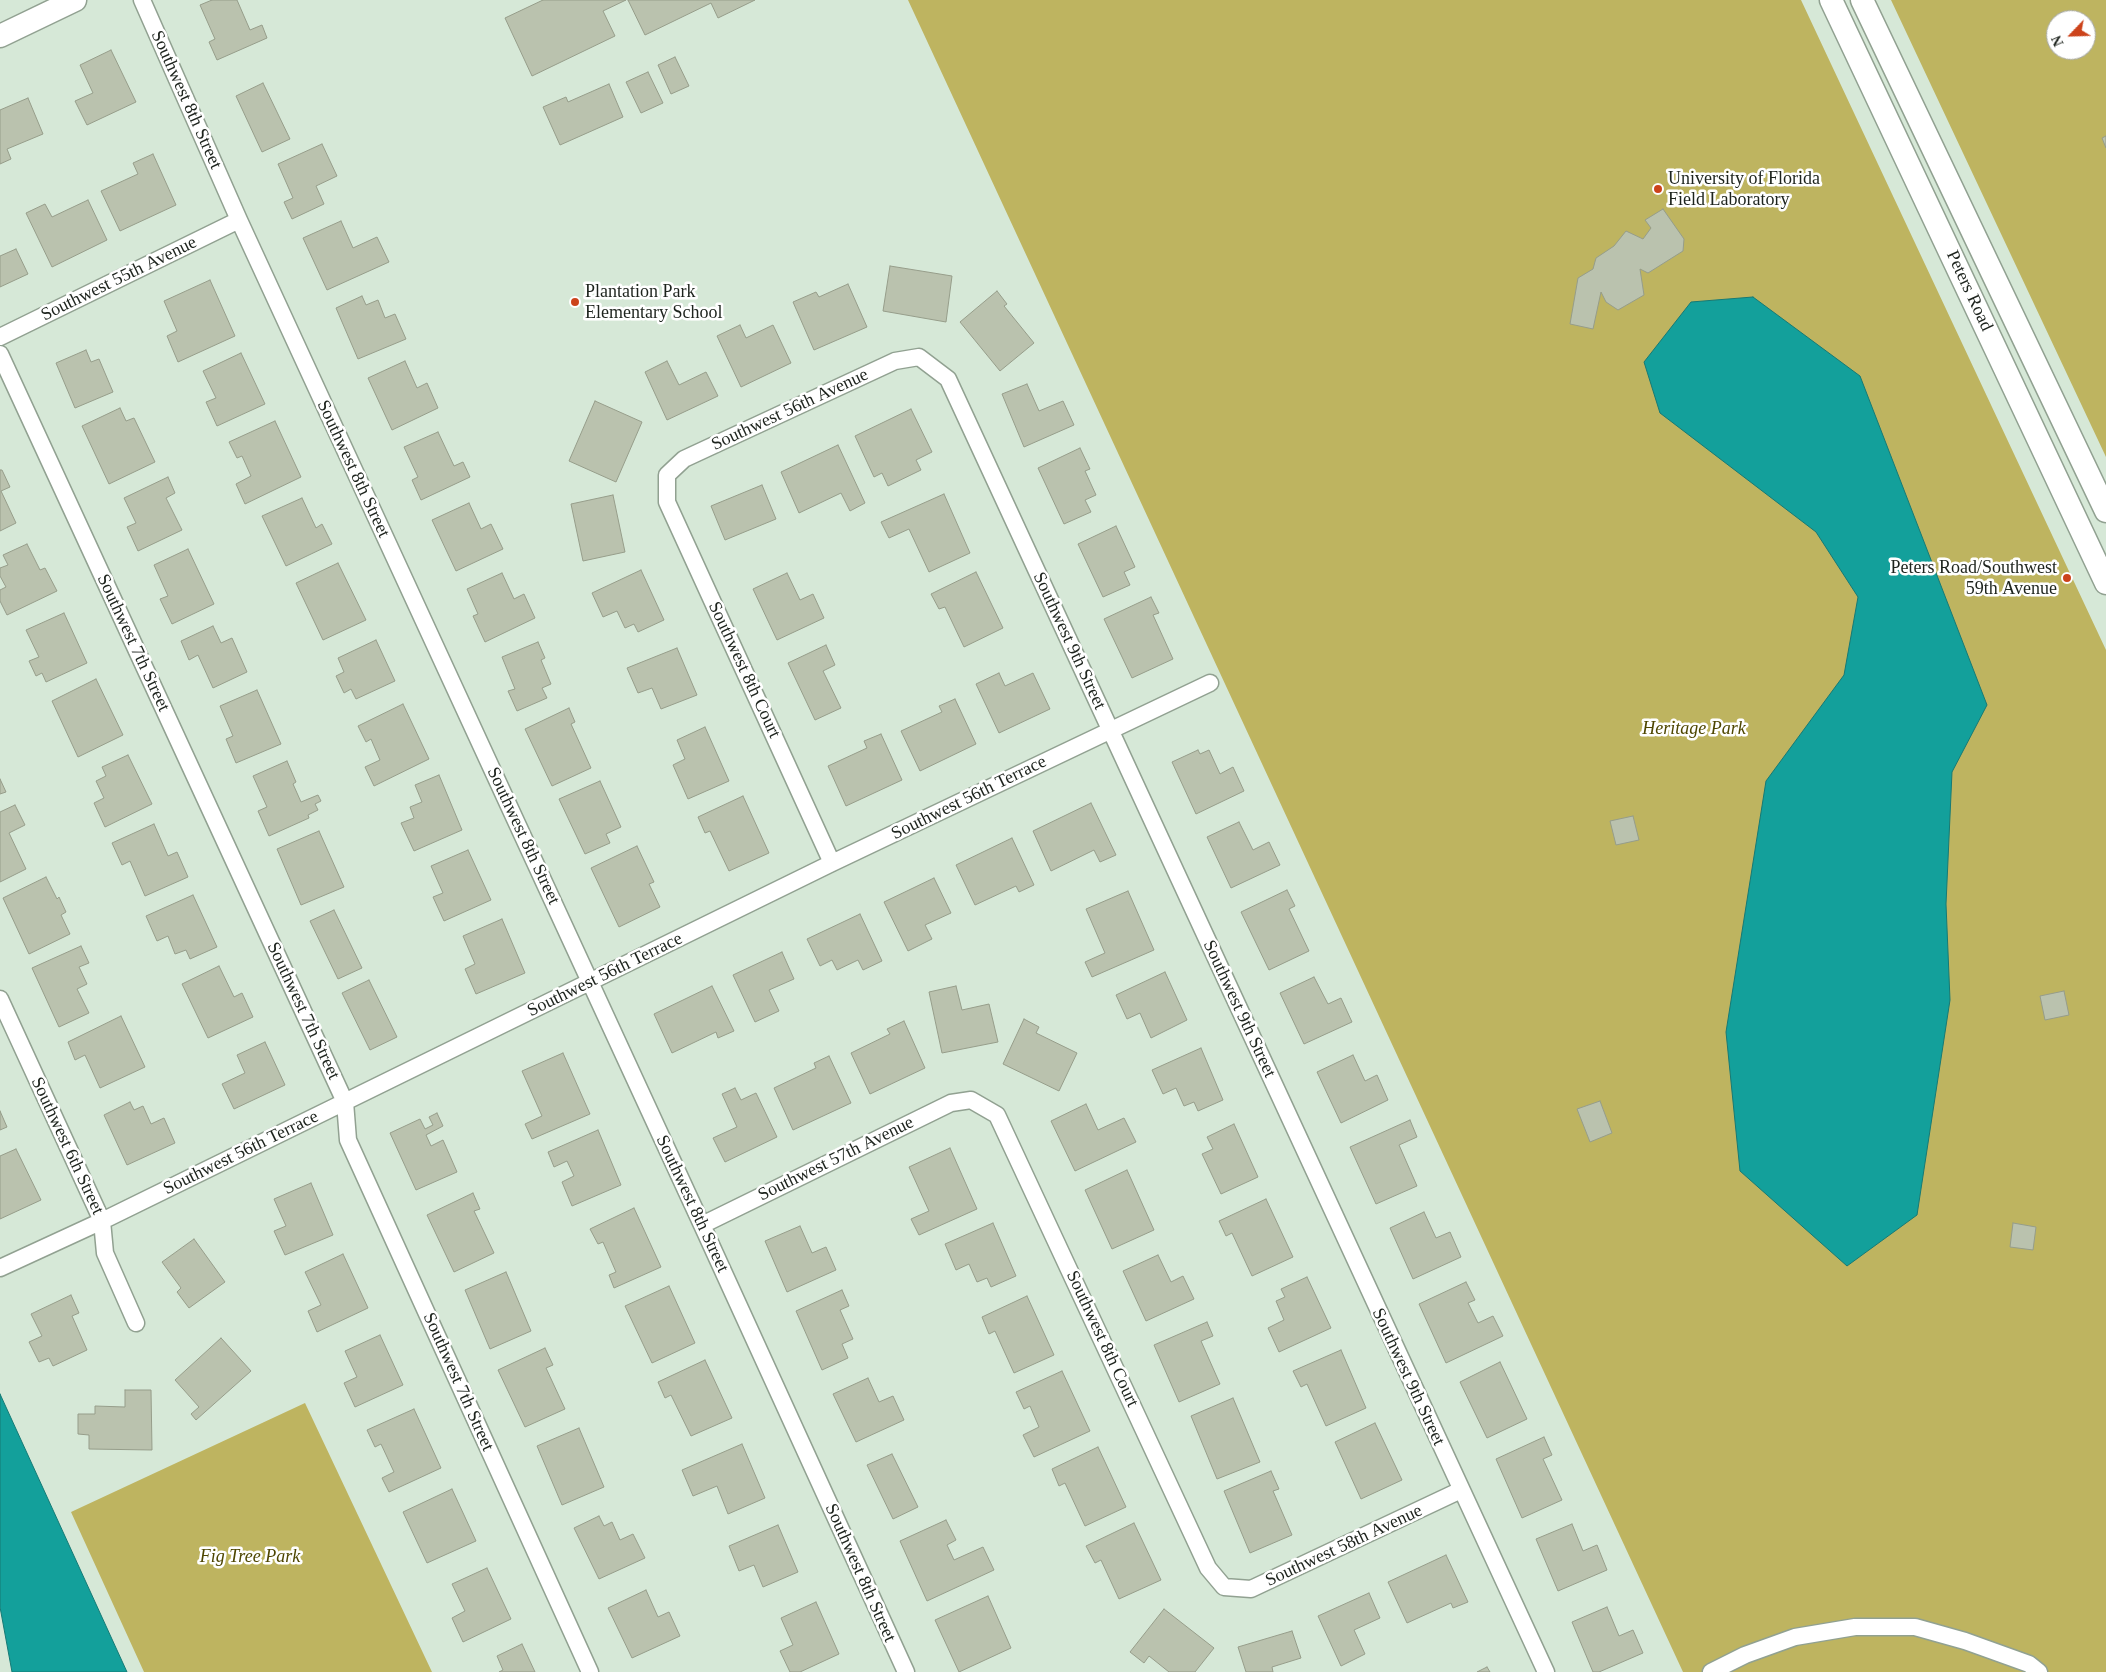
<!DOCTYPE html>
<style>
body{margin:0}
#map{position:relative;width:2106px;height:1672px;overflow:hidden;background:#d6e8d7;font-family:Georgia,serif}
canvas{display:block}
.north{position:absolute;left:2046px;top:10px;width:50px;height:50px;box-sizing:border-box;background:#fff;border:1px solid #a5a7a5;border-radius:50%;rotate:246deg;font-size:14px;font-weight:700;line-height:20px;text-align:center;color:#1d231d}
.north::after{content:'';display:block;margin:auto;width:18px;height:22px;background:#cc431b;clip-path:polygon(50% 0,100% 100%,50% 72%,0 100%)}
</style>
<div id="map">
<canvas width="2106" height="1672"></canvas>
<div class="north">N</div>
</div>
<script>
const ctx = document.querySelector('canvas').getContext('2d');
ctx.lineJoin = 'round';
function fillPath(path, color) {
  ctx.fillStyle = color;
  ctx.fill(path, 'evenodd');
}
function toPath(rows) {
  const path = new Path2D();
  for (const r of rows) {
    path.moveTo(r[0], r[1]);
    for (let i = 2; i < r.length; i += 2) path.lineTo(r[i], r[i + 1]);
  }
  return path;
}
function trace(path, color, width, dash) {
  ctx.strokeStyle = color;
  ctx.lineWidth = width;
  ctx.lineCap = dash ? 'butt' : 'round';
  ctx.setLineDash(dash || []);
  ctx.stroke(path);
}
function label(font, color, halo, rows, align = 'center') {
  ctx.font = font + ' Georgia,serif';
  ctx.lineWidth = 5;
  ctx.setLineDash([]);
  ctx.textBaseline = 'middle';
  ctx.strokeStyle = halo;
  ctx.fillStyle = color;
  for (const [text, x, y, turn = 0] of rows) {
    ctx.save();
    ctx.translate(x, y);
    ctx.rotate((+turn || 0) * Math.PI / 180);
    ctx.textAlign = isNaN(turn) ? turn : align;
    if (halo) ctx.strokeText(text, 0, 0);
    ctx.fillText(text, 0, 0);
    ctx.restore();
  }
}
fillPath(toPath([
 [908,0,1801,0,2106,650,2106,1672,1683,1672],
 [1891,0,2106,0,2106,457],
 [2056,20,2086,20,2086,50,2056,50],
 [305,1403,432,1672,144,1672,71,1512]
]), '#beb460');
const water = toPath([
 [1753,297,1860,376,1987,705,1952,772,1946,904,1950,1000,1917,1215,1847,1266,1740,1171,1726,1032,1766,781,1844,675,1858,597,1816,532,1660,413,1644,362,1691,302,1753,297],
 [0,1394,127,1672,12,1672,0,1607,0,1394]
]);
fillPath(water, '#13a09b');
trace(water, '#167a75', 1);
const building = toPath([
 [212,0,237,0,250,30,262,25,267,38,217,60,209,42,215,39,200,5,212,0],
 [543,0,626,0,603,11,615,36,532,76,505,18,543,0],
 [628,0,755,0,718,18,711,3,645,35,628,0],
 [111,50,136,102,87,125,75,101,93,93,80,65,111,50],
 [675,57,689,86,671,94,658,65,675,57],
 [648,72,663,103,641,113,626,82,648,72],
 [263,83,290,139,262,152,236,96,263,83],
 [609,84,623,117,560,145,543,107,566,97,568,102,609,84],
 [28,98,43,134,7,149,11,159,0,164,0,110,28,98],
 [2106,136,2106,148,2102,138,2106,136],
 [322,144,337,176,316,186,324,204,292,219,284,202,293,198,278,164,322,144],
 [153,154,176,205,120,231,101,191,138,174,133,163,153,154],
 [88,200,107,240,52,267,26,213,45,204,52,217,88,200],
 [1663,209,1684,239,1683,251,1648,273,1640,269,1644,295,1618,310,1606,302,1601,292,1593,329,1570,324,1578,278,1593,269,1596,258,1614,246,1626,231,1643,239,1651,228,1645,220,1663,209],
 [341,221,353,248,377,237,389,262,327,290,303,238,341,221],
 [16,249,28,274,0,287,0,256,16,249],
 [890,266,952,276,946,322,883,311,890,266],
 [210,280,235,336,178,362,167,336,177,331,164,301,210,280],
 [848,284,867,327,814,350,793,302,816,292,819,297,848,284],
 [997,291,1007,304,1004,306,1034,343,1000,371,960,322,997,291],
 [362,296,366,305,378,300,385,318,395,314,406,339,358,359,336,308,362,296],
 [740,325,746,338,773,325,791,363,741,387,717,336,740,325],
 [86,350,91,362,99,359,113,392,75,408,56,363,86,350],
 [241,353,265,404,217,426,206,402,216,398,203,371,241,353],
 [405,361,417,388,427,383,438,408,392,430,368,378,405,361],
 [667,361,679,385,706,372,718,396,667,420,645,372,667,361],
 [1027,384,1039,411,1063,401,1074,425,1024,447,1002,394,1027,384],
 [595,401,642,422,616,482,569,461,595,401],
 [120,408,126,421,134,418,155,462,109,484,82,426,120,408],
 [911,409,932,452,916,460,921,470,888,486,882,473,874,477,855,436,911,409],
 [275,421,301,477,245,504,236,484,251,476,242,456,237,458,229,442,275,421],
 [438,432,454,466,463,462,470,477,421,500,412,480,418,477,404,447,438,432],
 [838,445,865,503,850,511,841,493,799,513,781,472,838,445],
 [1080,448,1090,469,1085,471,1096,495,1085,500,1091,512,1064,524,1038,468,1080,448],
 [0,470,2,470,10,487,1,491,16,523,0,531,0,470],
 [168,477,175,493,166,498,182,530,138,551,127,527,136,523,124,498,168,477],
 [762,485,776,519,725,540,711,506,762,485],
 [944,494,970,553,929,572,909,529,889,538,881,522,944,494],
 [613,495,625,552,583,561,571,504,613,495],
 [302,498,316,528,322,524,332,544,286,566,262,516,302,498],
 [469,503,481,529,491,524,503,549,456,571,432,520,469,503],
 [1116,526,1135,567,1124,572,1130,585,1103,597,1078,544,1116,526],
 [27,544,40,570,45,568,57,591,7,615,0,601,0,590,6,587,0,576,0,568,8,565,3,555,27,544],
 [188,549,214,604,172,624,160,599,168,596,154,565,188,549],
 [338,563,366,620,323,640,296,583,338,563],
 [641,570,664,620,638,632,634,624,625,628,617,611,603,617,592,593,641,570],
 [976,572,1003,628,964,647,945,607,939,609,931,594,976,572],
 [502,573,514,599,524,594,535,618,485,642,473,616,478,614,467,589,502,573],
 [787,573,800,600,813,594,824,618,777,640,753,589,787,573],
 [1151,597,1159,613,1153,615,1173,659,1132,678,1104,619,1151,597],
 [64,613,87,663,46,682,42,673,36,676,29,661,39,657,26,630,64,613],
 [213,626,221,643,232,638,247,672,213,688,198,655,189,660,181,641,213,626],
 [376,640,395,681,356,699,351,689,344,693,336,676,344,672,338,658,376,640],
 [538,642,545,658,541,660,551,684,542,688,547,698,517,711,508,691,515,689,502,657,538,642],
 [826,645,835,665,823,671,841,708,815,720,788,663,826,645],
 [677,648,697,695,661,709,652,688,638,693,627,668,677,648],
 [999,673,1005,686,1033,673,1050,709,999,733,976,684,999,673],
 [96,679,123,735,78,757,52,701,96,679],
 [257,690,281,744,236,763,226,739,233,736,220,706,257,690],
 [955,699,976,744,920,771,901,731,942,712,939,706,955,699],
 [403,704,429,759,374,786,365,767,380,760,371,739,366,742,358,726,403,704],
 [569,708,575,722,571,724,591,768,552,786,525,729,569,708],
 [705,727,729,781,688,799,673,765,685,759,677,740,705,727],
 [881,734,902,780,846,806,828,766,867,748,864,741,881,734],
 [1198,750,1200,754,1209,750,1220,774,1233,767,1244,791,1196,814,1172,762,1198,750],
 [128,755,152,804,105,827,94,803,104,798,96,781,106,776,102,767,128,755],
 [287,761,296,782,293,784,301,802,318,795,321,801,315,804,318,810,308,815,309,818,269,836,258,811,267,807,253,776,287,761],
 [439,775,462,830,414,851,401,823,414,818,410,807,422,802,415,785,439,775],
 [0,779,6,792,0,794,0,779],
 [600,781,621,827,606,834,610,843,585,854,559,799,600,781],
 [743,796,769,853,729,871,710,831,705,833,698,817,743,796],
 [1091,803,1116,855,1100,862,1094,850,1051,871,1033,831,1091,803],
 [15,805,25,825,9,833,26,869,0,882,0,812,15,805],
 [1633,816,1639,840,1616,845,1610,821,1633,816],
 [1239,822,1253,850,1269,842,1280,865,1231,888,1207,837,1239,822],
 [154,824,168,856,177,852,188,877,145,896,130,861,122,865,112,843,154,824],
 [319,831,344,887,301,905,277,849,319,831],
 [1012,838,1034,885,1019,892,1016,886,975,905,956,865,1012,838],
 [637,846,654,882,649,884,660,907,619,927,591,868,637,846],
 [468,850,491,900,444,921,433,897,443,893,431,866,468,850],
 [46,877,57,899,59,897,66,912,61,915,70,934,29,954,3,898,46,877],
 [934,878,951,913,925,925,932,939,908,951,884,902,934,878],
 [1287,890,1295,906,1289,909,1309,951,1269,970,1241,912,1287,890],
 [1128,891,1154,950,1092,977,1085,962,1105,953,1086,909,1128,891],
 [193,895,217,947,190,959,186,950,175,954,168,936,157,941,146,916,193,895],
 [334,910,362,968,338,979,310,921,334,910],
 [860,914,882,961,863,970,858,960,837,970,832,960,820,966,807,939,860,914],
 [502,919,525,973,476,994,465,969,475,964,463,936,502,919],
 [81,946,89,963,79,967,87,984,77,989,89,1013,59,1027,32,968,81,946],
 [782,952,794,979,769,990,779,1011,755,1022,733,975,782,952],
 [219,966,234,997,242,993,253,1017,208,1038,182,984,219,966],
 [1165,972,1187,1020,1151,1038,1140,1013,1127,1019,1116,995,1165,972],
 [1314,977,1328,1004,1341,998,1352,1022,1304,1044,1280,993,1314,977],
 [369,980,397,1037,370,1050,342,993,369,980],
 [712,986,734,1031,718,1038,716,1032,672,1053,654,1014,712,986],
 [956,986,962,1010,989,1004,998,1042,942,1053,929,992,956,986],
 [2064,991,2069,1015,2045,1020,2040,996,2064,991],
 [121,1016,145,1067,100,1088,85,1055,75,1060,68,1042,121,1016],
 [1024,1019,1039,1027,1036,1033,1077,1053,1059,1091,1003,1064,1024,1019],
 [904,1021,925,1068,870,1094,851,1053,890,1034,887,1029,904,1021],
 [265,1042,285,1085,234,1109,222,1084,245,1073,237,1055,265,1042],
 [1201,1048,1223,1100,1198,1111,1194,1102,1184,1106,1176,1088,1163,1094,1152,1070,1201,1048],
 [563,1053,590,1114,532,1139,525,1124,542,1116,522,1071,563,1053],
 [1353,1055,1365,1081,1377,1075,1388,1100,1341,1123,1317,1072,1353,1055],
 [829,1056,851,1103,793,1130,774,1088,816,1068,814,1063,829,1056],
 [735,1088,741,1100,756,1093,777,1137,725,1162,713,1138,737,1127,722,1094,735,1088],
 [1600,1101,1612,1133,1590,1142,1577,1109,1600,1101],
 [130,1102,134,1110,143,1106,151,1124,164,1118,175,1143,127,1165,104,1115,130,1102],
 [1086,1104,1098,1130,1124,1118,1136,1142,1075,1171,1051,1121,1086,1104],
 [0,1111,7,1127,0,1130,0,1111],
 [437,1113,443,1126,426,1135,431,1146,443,1140,457,1172,416,1190,390,1133,420,1119,425,1129,433,1125,429,1117,437,1113],
 [1410,1120,1417,1137,1399,1145,1417,1186,1376,1204,1350,1147,1410,1120],
 [1234,1124,1258,1177,1221,1194,1202,1154,1213,1149,1207,1137,1234,1124],
 [598,1130,621,1185,572,1206,562,1182,574,1176,567,1161,554,1167,548,1152,598,1130],
 [950,1148,977,1209,919,1235,911,1219,929,1211,909,1167,950,1148],
 [16,1149,41,1200,0,1219,0,1156,16,1149],
 [1127,1170,1154,1230,1112,1249,1085,1190,1127,1170],
 [311,1183,333,1235,285,1255,274,1231,286,1226,274,1199,311,1183],
 [473,1193,480,1209,474,1211,494,1253,454,1272,427,1215,473,1193],
 [1266,1199,1293,1257,1252,1276,1232,1233,1226,1236,1219,1221,1266,1199],
 [634,1208,661,1267,614,1288,609,1275,616,1272,603,1242,598,1244,590,1229,634,1208],
 [1424,1212,1436,1238,1450,1232,1461,1257,1413,1279,1390,1228,1424,1212],
 [993,1223,1016,1276,991,1287,987,1278,977,1282,969,1264,956,1270,945,1244,993,1223],
 [2013,1223,2036,1227,2033,1250,2010,1247,2013,1223],
 [800,1226,812,1253,826,1247,836,1270,787,1292,765,1241,800,1226],
 [194,1239,225,1282,189,1308,177,1292,181,1288,162,1262,194,1239],
 [343,1254,368,1308,317,1332,308,1311,321,1305,305,1272,343,1254],
 [1158,1255,1171,1282,1183,1276,1194,1299,1146,1321,1123,1271,1158,1255],
 [506,1272,531,1331,490,1349,465,1290,506,1272],
 [1307,1277,1331,1328,1279,1352,1268,1328,1284,1320,1276,1301,1285,1297,1281,1289,1307,1277],
 [1466,1282,1475,1300,1468,1303,1478,1323,1493,1316,1503,1336,1446,1363,1419,1304,1466,1282],
 [669,1286,695,1343,652,1363,625,1306,669,1286],
 [842,1290,849,1306,840,1310,853,1339,842,1344,848,1358,822,1370,796,1311,842,1290],
 [71,1295,79,1313,72,1316,87,1350,53,1366,49,1358,39,1362,29,1342,42,1336,31,1314,71,1295],
 [1027,1296,1054,1355,1014,1373,995,1331,989,1334,982,1317,1027,1296],
 [1207,1322,1213,1336,1201,1341,1220,1384,1179,1402,1154,1345,1207,1322],
 [380,1335,403,1385,355,1407,344,1383,357,1377,345,1351,380,1335],
 [221,1338,251,1371,196,1420,191,1414,199,1407,175,1380,221,1338],
 [545,1348,553,1365,546,1368,565,1409,525,1427,498,1370,545,1348],
 [1341,1350,1366,1408,1326,1426,1307,1384,1301,1387,1293,1371,1341,1350],
 [705,1360,732,1418,691,1436,671,1395,665,1398,658,1382,705,1360],
 [1500,1362,1527,1419,1487,1438,1460,1382,1500,1362],
 [1062,1371,1090,1431,1034,1457,1023,1435,1039,1427,1030,1406,1024,1409,1016,1392,1062,1371],
 [868,1378,879,1402,893,1396,904,1420,856,1442,833,1394,868,1378],
 [125,1390,151,1390,152,1450,89,1449,89,1435,78,1434,78,1414,95,1414,95,1406,125,1407,125,1390],
 [1233,1398,1260,1462,1217,1479,1191,1416,1233,1398],
 [414,1409,441,1468,389,1492,382,1478,394,1472,381,1444,375,1447,367,1430,414,1409],
 [1375,1423,1402,1480,1361,1499,1335,1442,1375,1423],
 [579,1428,604,1487,562,1505,537,1446,579,1428],
 [1544,1437,1552,1455,1543,1459,1562,1500,1522,1518,1496,1459,1544,1437],
 [742,1444,765,1498,728,1514,717,1486,693,1496,682,1470,742,1444],
 [1098,1447,1126,1507,1085,1526,1065,1483,1059,1486,1052,1469,1098,1447],
 [892,1454,918,1507,893,1519,867,1465,892,1454],
 [1271,1471,1279,1489,1273,1491,1292,1535,1250,1553,1224,1491,1271,1471],
 [452,1489,476,1541,427,1563,403,1512,452,1489],
 [599,1516,604,1526,612,1522,620,1540,633,1534,645,1558,599,1579,574,1528,599,1516],
 [946,1520,956,1540,947,1545,954,1560,983,1547,994,1570,927,1601,900,1541,946,1520],
 [1134,1523,1161,1580,1119,1599,1101,1560,1095,1563,1086,1546,1134,1523],
 [1572,1524,1583,1551,1597,1545,1607,1570,1558,1591,1536,1539,1572,1524],
 [778,1525,798,1572,763,1587,754,1565,739,1571,729,1546,778,1525],
 [1446,1555,1468,1602,1453,1608,1451,1603,1407,1623,1388,1582,1446,1555],
 [487,1568,511,1619,463,1642,452,1618,465,1611,452,1584,487,1568],
 [646,1590,658,1617,669,1612,680,1636,632,1658,608,1608,646,1590],
 [1369,1593,1380,1618,1354,1630,1365,1654,1341,1666,1318,1616,1369,1593],
 [988,1596,1011,1648,959,1672,935,1620,988,1596],
 [816,1602,839,1654,800,1672,790,1672,780,1651,793,1645,781,1618,816,1602],
 [1607,1607,1619,1636,1633,1630,1643,1653,1599,1672,1593,1672,1572,1622,1607,1607],
 [1164,1609,1214,1648,1195,1672,1169,1672,1149,1656,1144,1663,1130,1652,1164,1609],
 [1292,1631,1301,1658,1272,1667,1273,1672,1246,1672,1238,1647,1292,1631],
 [522,1644,535,1672,499,1672,503,1670,497,1656,522,1644],
 [1487,1667,1490,1672,1477,1672,1487,1667]
]);
fillPath(building, '#bac2ae');
trace(building, '#969d8a', 1);
const street = toPath([
 [142,0,239,220,702,1225,906,1672],
 [0,337,239,220],
 [0,354,345,1102,348,1140,590,1672],
 [832,863,667,502,667,475,684,459,895,361,919,357,948,379,1546,1672],
 [0,999,102,1221,105,1253,136,1323],
 [702,1225,951,1103,971,1100,997,1115,1208,1568,1224,1587,1251,1589,1461,1490],
 [0,1268,102,1221,832,863,1210,683],
 [1711,1672,1745,1655,1795,1637,1855,1627,1915,1627,1965,1641,2029,1664,2039,1672]
]);
const secondary = toPath([
 [1831,0,2106,583],
 [1862,0,2106,511],
 [0,36,75,0]
]);
trace(street, '#91a191', 19);
trace(secondary, '#91a191', 25);
trace(street, '#fff', 16);
trace(secondary, '#fff', 22);
for (const [x, y, r, color] of [
 [1658,189,5,"#cc431b"],
 [575,302,5,"#cc431b"],
 [2067,578,5,"#cc431b"]
]) {
  const dot = new Path2D();
  dot.arc(x, y, r, 0, 2 * Math.PI);
  ctx.fillStyle = color;
  ctx.fill(dot);
  trace(dot, '#fff', 2);
}
label('18px', '#1d231d', '#fff', [
 ["Southwest 8th Street",186,100,66],
 ["Southwest 55th Avenue",119,279,-26],
 ["Peters Road",1969,291,65],
 ["Southwest 56th Avenue",790,410,-25],
 ["Southwest 8th Street",353,469,65],
 ["Southwest 9th Street",1069,641,65],
 ["Southwest 7th Street",133,643,65],
 ["Southwest 8th Court",744,670,65],
 ["Southwest 56th Terrace",969,798,-26],
 ["Southwest 8th Street",523,836,65],
 ["Southwest 56th Terrace",605,975,-26],
 ["Southwest 9th Street",1239,1009,65],
 ["Southwest 7th Street",303,1011,65],
 ["Southwest 6th Street",67,1146,65],
 ["Southwest 56th Terrace",241,1153,-26],
 ["Southwest 57th Avenue",836,1159,-26],
 ["Southwest 8th Street",692,1204,65],
 ["Southwest 8th Court",1102,1339,65],
 ["Southwest 9th Street",1408,1377,65],
 ["Southwest 7th Street",458,1382,66],
 ["Southwest 58th Avenue",1344,1546,-25],
 ["Southwest 8th Street",860,1573,66]
]);
label('18px', '#1d231d', '#fff', [
 ["University of Florida",1668,179],
 ["Field Laboratory",1668,200],
 ["Plantation Park",585,292],
 ["Elementary School",585,313],
 ["Peters Road/Southwest",2057,568,"right"],
 ["59th Avenue",2057,589,"right"]
], 'left');
label('italic 18px', '#4e4600', '#fff', [
 ["Heritage Park",1694,729],
 ["Fig Tree Park",250,1557]
]);
</script>
